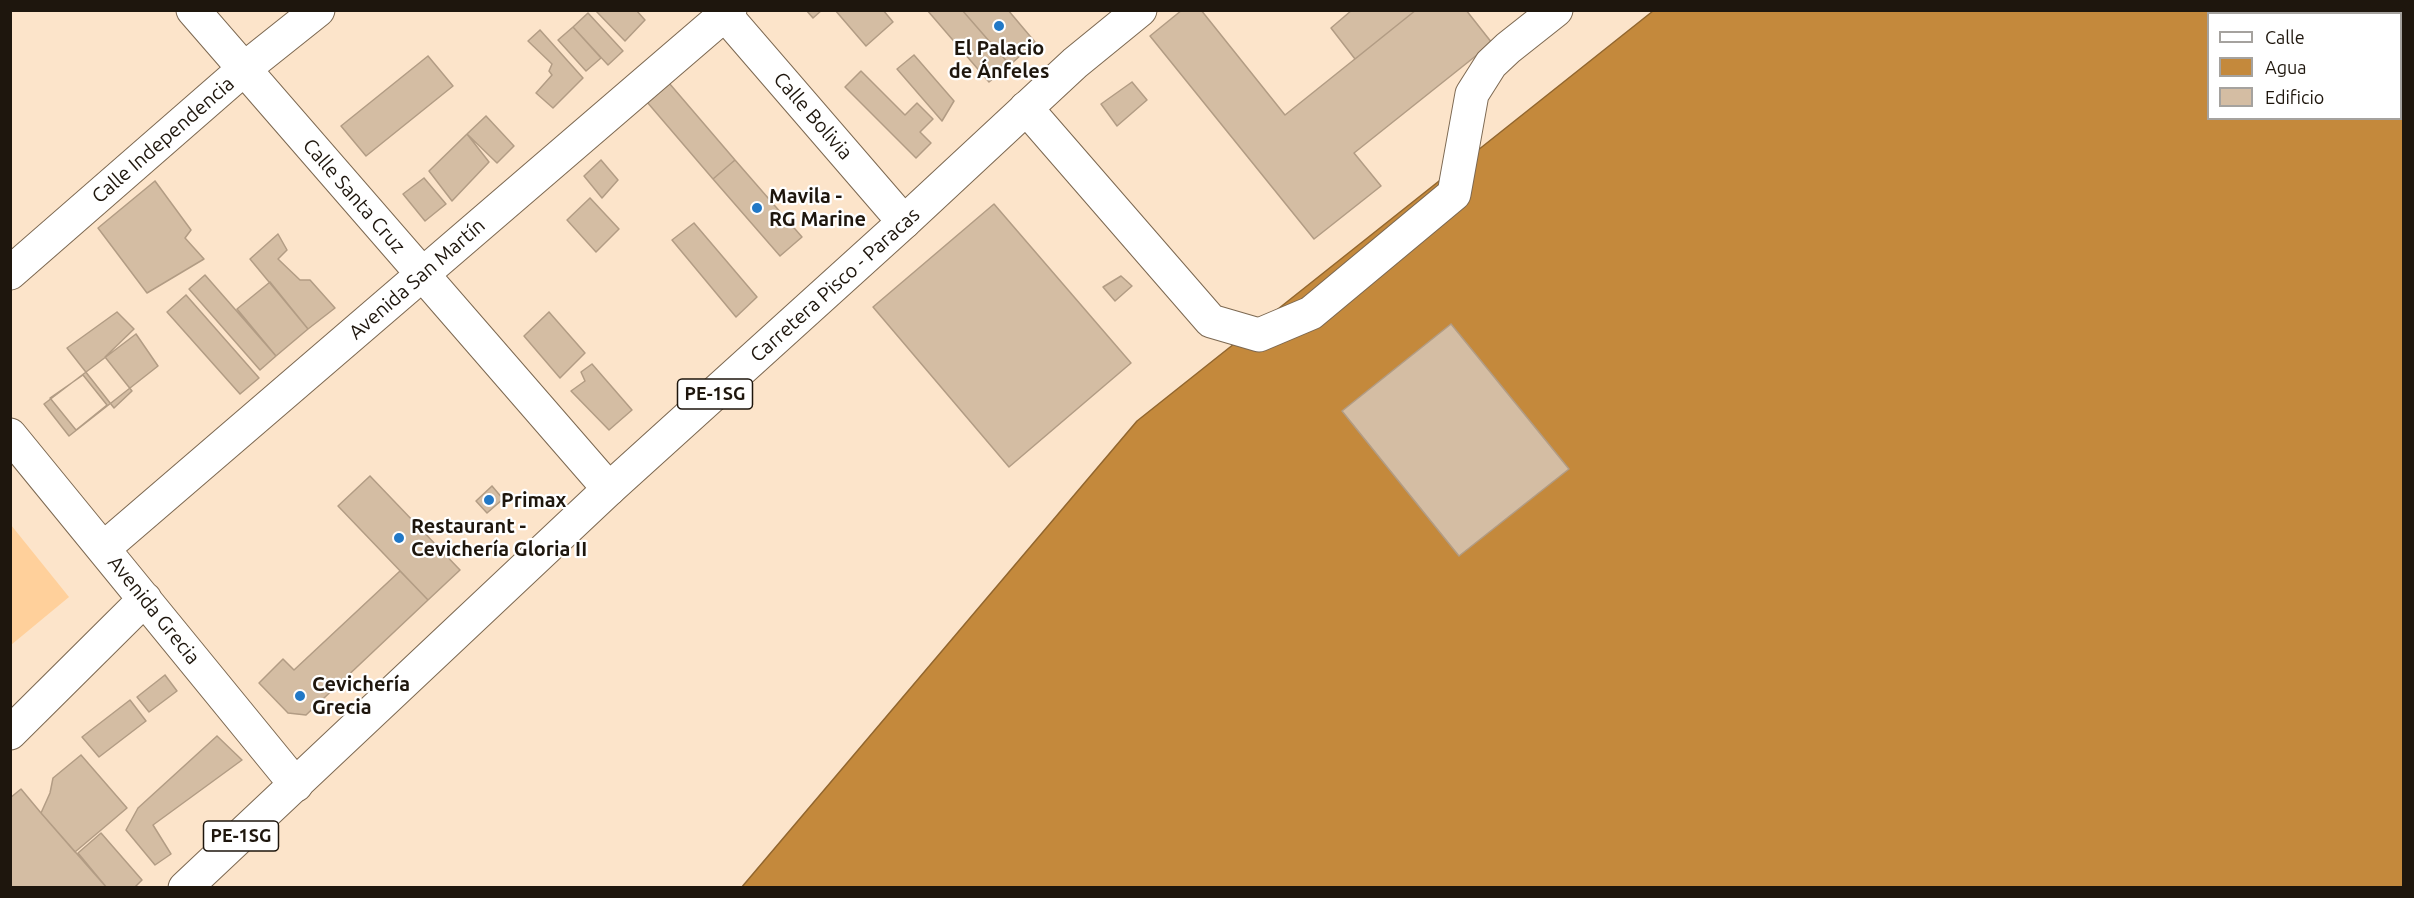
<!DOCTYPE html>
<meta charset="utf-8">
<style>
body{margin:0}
#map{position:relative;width:2414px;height:898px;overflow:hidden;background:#fce4ca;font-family:Ubuntu,sans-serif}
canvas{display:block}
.frame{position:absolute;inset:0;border:12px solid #1e160d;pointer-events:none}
.legend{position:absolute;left:2207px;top:12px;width:195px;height:108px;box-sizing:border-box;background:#fff;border:2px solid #a5a29e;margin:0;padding:8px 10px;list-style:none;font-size:18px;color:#1e160d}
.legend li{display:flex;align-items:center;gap:12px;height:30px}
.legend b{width:30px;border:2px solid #a5a29e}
</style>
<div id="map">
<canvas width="2414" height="898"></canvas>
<div class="frame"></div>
<ul class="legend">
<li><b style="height:8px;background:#fff"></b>Calle</li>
<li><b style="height:16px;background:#c4893c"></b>Agua</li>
<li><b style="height:16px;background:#d4bda3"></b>Edificio</li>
</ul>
</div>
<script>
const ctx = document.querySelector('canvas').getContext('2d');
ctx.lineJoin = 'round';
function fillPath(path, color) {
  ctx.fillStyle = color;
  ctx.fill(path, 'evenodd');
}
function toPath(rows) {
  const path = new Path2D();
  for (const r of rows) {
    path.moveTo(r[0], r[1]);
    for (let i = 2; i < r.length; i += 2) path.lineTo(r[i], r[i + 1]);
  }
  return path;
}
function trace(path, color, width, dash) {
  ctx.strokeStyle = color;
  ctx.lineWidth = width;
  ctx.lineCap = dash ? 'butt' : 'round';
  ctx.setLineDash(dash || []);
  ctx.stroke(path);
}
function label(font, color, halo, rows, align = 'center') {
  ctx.font = font + ' Ubuntu,sans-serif';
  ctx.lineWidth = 4.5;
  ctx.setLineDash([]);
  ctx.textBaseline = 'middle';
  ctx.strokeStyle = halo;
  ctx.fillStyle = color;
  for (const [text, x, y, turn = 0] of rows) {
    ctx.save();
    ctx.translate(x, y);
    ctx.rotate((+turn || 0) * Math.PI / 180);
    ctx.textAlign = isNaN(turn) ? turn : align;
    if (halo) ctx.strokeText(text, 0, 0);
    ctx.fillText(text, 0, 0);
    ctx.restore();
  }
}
fillPath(toPath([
 [11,525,69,597,11,645,10,645]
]), '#ffd09b');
const water = toPath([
 [1653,11,2403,11,2403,887,741,888,1137,421,1653,11],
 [2208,14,2400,14,2400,118,2208,118,2208,14]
]);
fillPath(water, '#c4893c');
trace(water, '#92662e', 1.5);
const building = toPath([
 [595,10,636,10,645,20,625,41,595,10],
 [806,10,822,10,813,18,806,10],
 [835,10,883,10,893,22,866,46,835,10],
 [927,10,962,10,1010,65,989,82,927,10],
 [962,10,1008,10,1035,42,1010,65,962,10],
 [1182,10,1201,10,1285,115,1416,10,1466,10,1492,43,1354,153,1381,186,1314,239,1150,36,1182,10],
 [1352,10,1416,10,1355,59,1331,28,1352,10],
 [588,13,623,51,608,65,573,27,588,13],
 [573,27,601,58,586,71,558,40,573,27],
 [540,30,583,78,553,108,536,93,552,75,549,71,552,64,528,41,540,30],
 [914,55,954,101,942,121,897,69,914,55],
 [428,56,453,86,366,156,341,126,428,56],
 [861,71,905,115,917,103,933,119,920,132,931,143,916,158,845,87,861,71],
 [1132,82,1147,100,1117,126,1101,104,1132,82],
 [669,83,735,160,713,179,647,102,669,83],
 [486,116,514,146,497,163,467,134,486,116],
 [467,134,489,162,452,201,429,171,467,134],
 [601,160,618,180,602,198,584,176,601,160],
 [735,160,802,237,780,256,713,179,735,160],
 [424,178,446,204,425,221,403,194,424,178],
 [155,181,191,230,185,238,204,259,147,293,98,228,155,181],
 [590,198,619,229,596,252,567,220,590,198],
 [994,204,1131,363,1009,467,873,307,994,204],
 [694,223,757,297,736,317,672,240,694,223],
 [278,234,287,250,278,259,300,280,310,280,335,308,308,329,250,259,278,234],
 [205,275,276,356,260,370,189,289,205,275],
 [1121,276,1132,286,1115,301,1103,287,1121,276],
 [270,282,308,329,276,356,237,309,270,282],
 [186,295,259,378,240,394,167,312,186,295],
 [117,312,134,329,105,357,132,391,114,408,67,348,117,312],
 [549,312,585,353,560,378,524,336,549,312],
 [1451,324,1569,469,1459,556,1342,411,1451,324],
 [136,334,158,366,69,436,44,404,136,334],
 [592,364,632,410,609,430,571,391,585,381,581,372,592,364],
 [83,375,107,405,76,430,50,398,83,375],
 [370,476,460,570,428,600,338,506,370,476],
 [492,486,503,499,487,513,476,501,492,486],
 [400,571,428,600,306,715,288,713,259,683,283,659,294,670,400,571],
 [165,675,177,691,149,712,137,697,165,675],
 [130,700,146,721,99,757,82,737,130,700],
 [217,736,242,760,153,825,171,854,155,865,126,830,138,808,217,736],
 [81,755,127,808,75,852,41,813,50,793,53,778,81,755],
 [21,789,41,813,107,888,10,888,10,798,21,789],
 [101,833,142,880,134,888,107,888,78,853,101,833]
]);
fillPath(building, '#d4bda3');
trace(building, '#b29c84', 1.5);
const minor = toPath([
 [193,10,609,489],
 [721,10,904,222],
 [1026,108,1211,321,1259,335,1311,313,1454,194,1472,94,1491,64,1508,48,1556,10],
 [10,273,244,69,318,10],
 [10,435,296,785],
 [104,548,730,10],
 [10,733,145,599]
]);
const major = toPath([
 [185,888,609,489,904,222,1075,63,1140,10]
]);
trace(minor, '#7c6851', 35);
trace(major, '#7c6851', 35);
trace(minor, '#fff', 33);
trace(major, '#fff', 33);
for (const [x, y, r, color] of [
 [999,26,6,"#2178c6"],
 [757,208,6,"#2178c6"],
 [489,500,6,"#2178c6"],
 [399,538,6,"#2178c6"],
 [300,696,6,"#2178c6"]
]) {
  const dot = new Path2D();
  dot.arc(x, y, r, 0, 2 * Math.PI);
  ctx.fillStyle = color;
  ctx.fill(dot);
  trace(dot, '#fff', 2);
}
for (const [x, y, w] of [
 [715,394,75],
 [241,836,75]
]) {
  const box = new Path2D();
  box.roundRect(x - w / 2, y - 15, w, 30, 4.5);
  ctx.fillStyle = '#fff';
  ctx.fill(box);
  trace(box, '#1e160d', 1.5);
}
label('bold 18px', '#1e160d', null, [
 ["PE-1SG",715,394],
 ["PE-1SG",241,836]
]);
label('bold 20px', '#1e160d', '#fff', [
 ["El Palacio",999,48,"center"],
 ["de Ánfeles",999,71,"center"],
 ["Mavila -",769,196],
 ["RG Marine",769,219],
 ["Primax",501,500],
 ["Restaurant -",411,526],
 ["Cevichería Gloria II",411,549],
 ["Cevichería",312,684],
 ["Grecia",312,707]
], 'left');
label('20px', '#1e160d', '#fff', [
 ["Calle Bolivia",813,116,49],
 ["Calle Independencia",163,140,-41],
 ["Calle Santa Cruz",354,196,49],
 ["Avenida San Martín",417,279,-41],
 ["Carretera Pisco - Paracas",835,285,-42],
 ["Avenida Grecia",154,610,51]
]);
</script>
